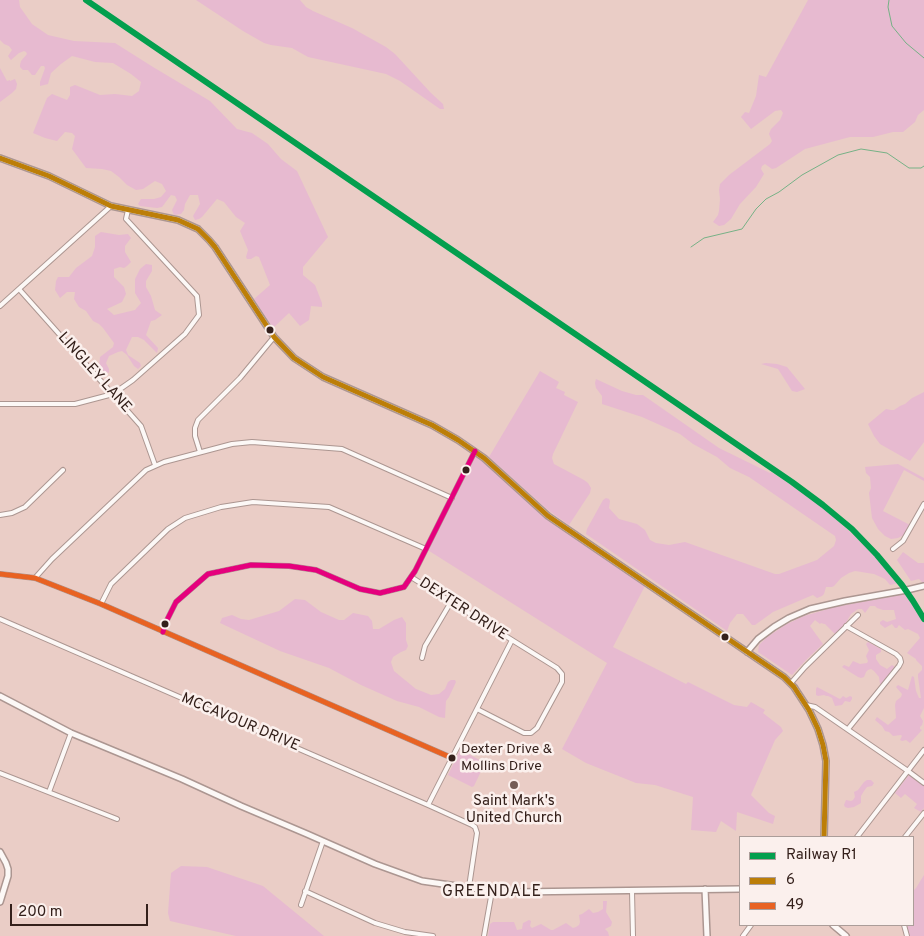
<!DOCTYPE html>
<style>
body{margin:0}
#map{position:relative;width:924px;height:936px;overflow:hidden;background:#eacdc6;font-family:Overpass,sans-serif}
canvas{display:block}
.legend{position:absolute;left:739px;top:836px;width:175px;height:90px;box-sizing:border-box;background:#fbf0ed;border:1px solid #ab9d99;margin:0;padding:6px 9px;list-style:none;font-size:15px;color:#34201b}
.legend li{display:flex;align-items:center;gap:10px;height:25px}
.legend b{width:25px;border:1px solid #ab9d99}
.scale{position:absolute;left:10px;top:904px;width:138px;height:22px;box-sizing:border-box;border:2px solid #34201b;border-top:0;padding-left:6px;font-size:15px;line-height:18px;white-space:nowrap;color:#34201b;-webkit-text-stroke:4px #fbf0ed;paint-order:stroke}
</style>
<div id="map">
<canvas width="924" height="936"></canvas>
<ul class="legend">
<li><b style="height:6px;background:#039f4e"></b>Railway R1</li>
<li><b style="height:6px;background:#bc7e08"></b>6</li>
<li><b style="height:6px;background:#e86222"></b>49</li>
</ul>
<div class="scale">200 m</div>
</div>
<script>
const ctx = document.querySelector('canvas').getContext('2d');
ctx.lineJoin = 'round';
function fillPath(path, color) {
  ctx.fillStyle = color;
  ctx.fill(path, 'evenodd');
}
function toPath(rows) {
  const path = new Path2D();
  for (const r of rows) {
    path.moveTo(r[0], r[1]);
    for (let i = 2; i < r.length; i += 2) path.lineTo(r[i], r[i + 1]);
  }
  return path;
}
function trace(path, color, width, dash) {
  ctx.strokeStyle = color;
  ctx.lineWidth = width;
  ctx.lineCap = dash ? 'butt' : 'round';
  ctx.setLineDash(dash || []);
  ctx.stroke(path);
}
function label(font, color, halo, rows, align = 'center') {
  ctx.font = font + ' Overpass,sans-serif';
  ctx.lineWidth = 5;
  ctx.setLineDash([]);
  ctx.textBaseline = 'middle';
  ctx.strokeStyle = halo;
  ctx.fillStyle = color;
  for (const [text, x, y, turn = 0] of rows) {
    ctx.save();
    ctx.translate(x, y);
    ctx.rotate((+turn || 0) * Math.PI / 180);
    ctx.textAlign = isNaN(turn) ? turn : align;
    if (halo) ctx.strokeText(text, 0, 0);
    ctx.fillText(text, 0, 0);
    ctx.restore();
  }
}
fillPath(toPath([
 [0,0,19,0,20,7,32,24,48,35,74,41,115,43,153,67,210,101,237,129,252,133,268,144,281,159,297,171,328,237,303,267,303,275,315,285,322,303,322,307,311,306,309,320,300,326,289,313,273,328,254,299,270,285,259,257,256,256,251,259,247,259,246,257,248,250,240,231,245,223,236,217,224,202,217,199,202,217,199,219,195,220,193,216,200,204,198,195,190,195,185,204,184,210,181,214,174,215,172,210,177,200,175,196,171,195,162,207,157,208,140,206,138,204,141,199,154,199,161,197,166,191,162,184,155,181,143,189,136,190,127,185,119,177,111,171,102,169,86,168,72,149,75,136,72,133,65,132,57,141,45,138,33,133,47,98,52,94,67,100,70,95,70,87,75,85,100,95,115,94,132,96,139,91,141,82,131,74,113,63,95,62,72,56,61,64,51,73,48,84,40,86,40,82,44,71,45,68,44,66,41,66,35,75,32,75,28,70,23,70,20,67,20,65,21,61,27,54,26,52,24,51,19,53,11,60,10,59,8,56,12,50,9,46,4,44,0,40],
 [196,0,300,0,306,7,313,11,352,28,386,47,395,54,431,93,443,104,444,109,440,109,400,81,386,74,308,57,292,48,271,45,264,43,243,31],
 [808,0,924,0,924,110,918,115,915,122,903,132,893,132,873,137,850,137,805,149,776,168,772,169,765,164,762,166,761,169,764,174,756,187,740,204,731,219,724,225,719,226,713,222,718,215,719,211,720,199,719,190,720,184,729,175,770,144,772,141,769,134,771,129,780,120,783,113,781,110,775,111,751,129,741,117,745,112,749,113,756,96,759,75,766,77],
 [0,68,7,81,10,80,10,81,15,79,17,84,16,89,12,93,0,102],
 [101,232,119,235,128,234,131,238,125,246,125,252,131,262,127,266,124,268,120,267,114,269,114,277,124,287,126,294,122,302,107,309,114,315,135,310,141,303,135,293,135,279,140,269,146,264,152,265,152,271,146,281,146,287,151,296,155,310,162,315,155,320,151,321,146,335,158,348,157,353,144,340,138,337,132,337,126,350,128,355,140,363,141,366,138,369,134,366,127,355,122,351,118,352,109,356,106,363,109,369,109,373,103,371,99,366,100,357,113,347,114,343,103,328,99,324,93,321,86,311,79,307,74,299,75,292,67,292,60,298,55,290,56,281,58,277,69,277,76,268,92,256,95,247,95,236],
 [766,363,777,364,787,367,805,389,797,392,792,391,778,369,761,364],
 [540,371,559,382,556,388,565,392,564,395,578,402,553,454,552,458,554,464,584,480,588,483,591,488,590,493,569,525,548,510,489,457],
 [596,379,622,391,636,395,643,395,719,448,770,473,771,472,796,488,819,504,847,529,869,550,899,583,890,585,885,579,874,574,855,571,849,573,841,578,834,586,832,587,826,587,824,594,822,596,817,598,813,595,808,597,773,612,755,625,752,625,743,614,737,614,730,623,727,631,586,534,587,529,603,500,606,498,609,499,610,501,609,508,619,519,637,524,645,530,650,540,656,543,669,545,685,542,775,574,779,574,817,560,834,546,836,540,835,536,749,477,730,468,717,457,693,444,680,434,642,417,602,404,602,396,596,388,595,383],
 [924,392,924,442,910,461,880,444,874,436,868,424,886,409,891,410,894,410,900,406,905,404,912,398],
 [475,451,548,516,646,584,613,647,686,684,688,682,734,705,747,707,751,702,765,710,763,713,781,727,783,731,775,740,751,795,769,813,775,816,773,824,737,812,736,831,721,821,716,832,691,830,693,797,655,785,636,783,586,763,562,749,607,663,426,549],
 [898,464,924,478,924,481,904,470,883,511,910,525,904,535,898,538,891,539,885,536,878,529,872,518,869,493,871,488,870,477,866,473,865,467],
 [903,552,918,563,924,563,924,583,923,583,919,579,911,581,897,560],
 [906,594,924,623,924,708,920,716,923,721,922,725,920,727,920,729,922,730,910,743,906,740,902,741,900,740,902,736,901,735,893,736,889,732,885,731,882,726,875,720,877,717,888,725,896,718,895,705,896,701,901,697,902,694,896,687,898,685,908,690,912,676,914,677,916,691,919,698,921,698,918,677,918,674,922,670,922,666,916,660,916,659,907,653,920,638,918,634,908,629,905,630,899,625,897,628,895,628,892,624,885,628,880,624,880,622,883,620,887,622,896,619,894,610,883,610,877,608,875,606,870,606,865,613,862,609,858,609,851,614,844,626,835,634,825,624,824,624,821,623,820,624,815,620,810,626,823,644,806,660,792,675,758,652,759,645,766,638,785,625,804,616,835,607],
 [295,599,305,600,321,612,339,620,344,620,353,613,368,616,372,621,373,629,379,629,394,620,402,617,406,623,406,640,408,646,406,650,401,652,393,657,391,662,394,671,416,689,431,695,439,694,445,689,448,682,451,680,455,680,456,682,449,697,446,701,445,718,439,717,419,707,397,701,361,685,329,668,280,651,220,623,222,618,232,615,241,619,249,620,279,611],
 [868,642,881,649,881,652,876,655,876,659,880,665,887,669,892,665,895,667,881,684,880,684,879,677,874,671,871,669,868,670,866,672,864,677,861,678,858,677,842,667,844,665,849,667,853,661,860,664,867,663,868,661,866,656,869,650,866,644],
 [817,687,838,698,840,699,843,696,846,698,850,696,852,697,852,699,850,702,845,701,842,705,835,706,832,698,828,696,826,696,824,695,818,696,816,695,816,689],
 [460,750,461,750,485,763,474,786,472,787,448,775],
 [909,775,924,786,924,808,921,812,914,808,917,804,905,794,901,798,895,793],
 [867,780,871,780,874,783,872,786,867,787,864,791,861,796,861,803,854,807,848,808,845,807,844,805,846,800,851,801,853,800,855,797,854,792,858,790,864,782],
 [181,866,207,867,263,886,324,936,236,936,170,921,168,913,171,873],
 [924,875,924,936,909,936,907,925,913,925,913,891,916,888],
 [603,901,607,901,606,912,612,922,611,926,605,929,608,932,609,936,488,936,490,924,493,922,514,922,517,930,522,929,523,923,529,920,531,921,530,926,532,928,541,924,551,930,553,930,566,923,573,928,576,927,579,925,580,922,579,915,582,914,589,909,593,913,598,912,603,909]
]), '#e7bad0');
trace(toPath([
 [889,0,888,7,892,26,906,43,924,58],
 [691,247,704,238,742,229,756,209,766,199,779,192,802,175,838,155,861,149,887,153,909,168,921,168,924,166]
]), '#76b186', 1);
const street = toPath([
 [19,289,141,426,155,465],
 [0,306,111,206],
 [0,404,75,404,113,394,133,380,185,334,199,315,197,296,126,219,128,210],
 [200,452,195,436,195,428,198,420,240,378,274,337],
 [0,515,12,513,25,507,63,470],
 [893,549,903,541,924,504],
 [0,574,35,578,101,604,452,758],
 [411,577,512,640,428,805],
 [35,578,52,559,146,470,164,462,232,444,252,442,342,449,452,498],
 [101,604,111,584,168,529,185,518,221,507,253,502,329,507,426,549],
 [0,619,428,805,472,825,475,827,477,833,469,887],
 [846,626,896,654,900,658,901,662,899,666,848,729],
 [163,632,165,624,176,602,208,574,251,565,289,566,316,570,360,589,380,593,404,587,415,571,475,451],
 [422,658,425,646,451,602],
 [791,683,805,667,858,615],
 [806,705,815,707,908,771,924,783],
 [477,709,524,733,531,733,537,728,562,682,562,674,557,668,512,640],
 [0,773,117,819],
 [49,792,71,733],
 [857,837,924,750],
 [905,837,924,813],
 [305,891,375,923,405,932,433,936],
 [632,891,633,936],
 [301,905,323,841],
 [904,925,907,936],
 [484,936,492,891],
 [743,936,751,925]
]);
const secondary = toPath([
 [0,158,49,176,111,206,178,220,198,229,209,240,215,247,274,337,294,358,323,377,432,425,458,440,484,458,548,516,784,677,794,687,809,710,818,729,823,745,826,761,824,837],
 [747,652,758,639,774,627,789,618,810,609,845,601,907,590,924,586],
 [0,696,71,733,182,779,241,806,307,834,375,864,422,881,492,891,516,892,740,889],
 [0,852,6,863,8,869,8,876,0,902],
 [705,889,707,936],
 [833,925,846,936]
]);
trace(street, '#ac9691', 6);
trace(secondary, '#ac9691', 8);
trace(street, '#fcf8f6', 4);
trace(secondary, '#fcf8f6', 5);
trace(toPath([
 [0,158,49,176,111,206,178,220,198,229,209,240,215,247,274,337,294,358,323,377,432,425,458,440,484,458,548,516,784,677,794,687,809,710,818,729,823,745,826,761,824,837]
]), '#bc7e08', 5);
trace(toPath([
 [0,574,35,578,101,604,452,758]
]), '#e86222', 5);
trace(toPath([
 [163,632,165,624,176,602,208,574,251,565,289,566,316,570,360,589,380,593,404,587,415,571,475,451]
]), '#e5007d', 5);
trace(toPath([
 [86,0,792,482,823,505,852,529,877,555,902,585,913,601,924,619]
]), '#039f4e', 6);
for (const [x, y, r, color] of [
 [270,330,4.5,"#34201b"],
 [466,470,4.5,"#34201b"],
 [165,624,4.5,"#34201b"],
 [725,637,4.5,"#34201b"],
 [452,758,4.5,"#34201b"],
 [514,785,5,"#745d57"]
]) {
  const dot = new Path2D();
  dot.arc(x, y, r, 0, 2 * Math.PI);
  ctx.fillStyle = color;
  ctx.fill(dot);
  trace(dot, '#fbf0ed', 2);
}
label('14px', '#34201b', '#fbf0ed', [
 ["Dexter Drive &",461,750],
 ["Mollins Drive",461,767]
], 'left');
label('15px', '#34201b', '#fbf0ed', [
 ["LINGLEY LANE",94,373,48],
 ["DEXTER DRIVE",463,610,33],
 ["MCCAVOUR DRIVE",240,723,23]
]);
label('15px', '#34201b', '#fbf0ed', [
 ["Saint Mark's",514,802],
 ["United Church",514,819]
]);
ctx.letterSpacing = '1px';
label('16px', '#34201b', '#fbf0ed', [
 ["GREENDALE",492,893]
]);
ctx.letterSpacing = '0px';
</script>
